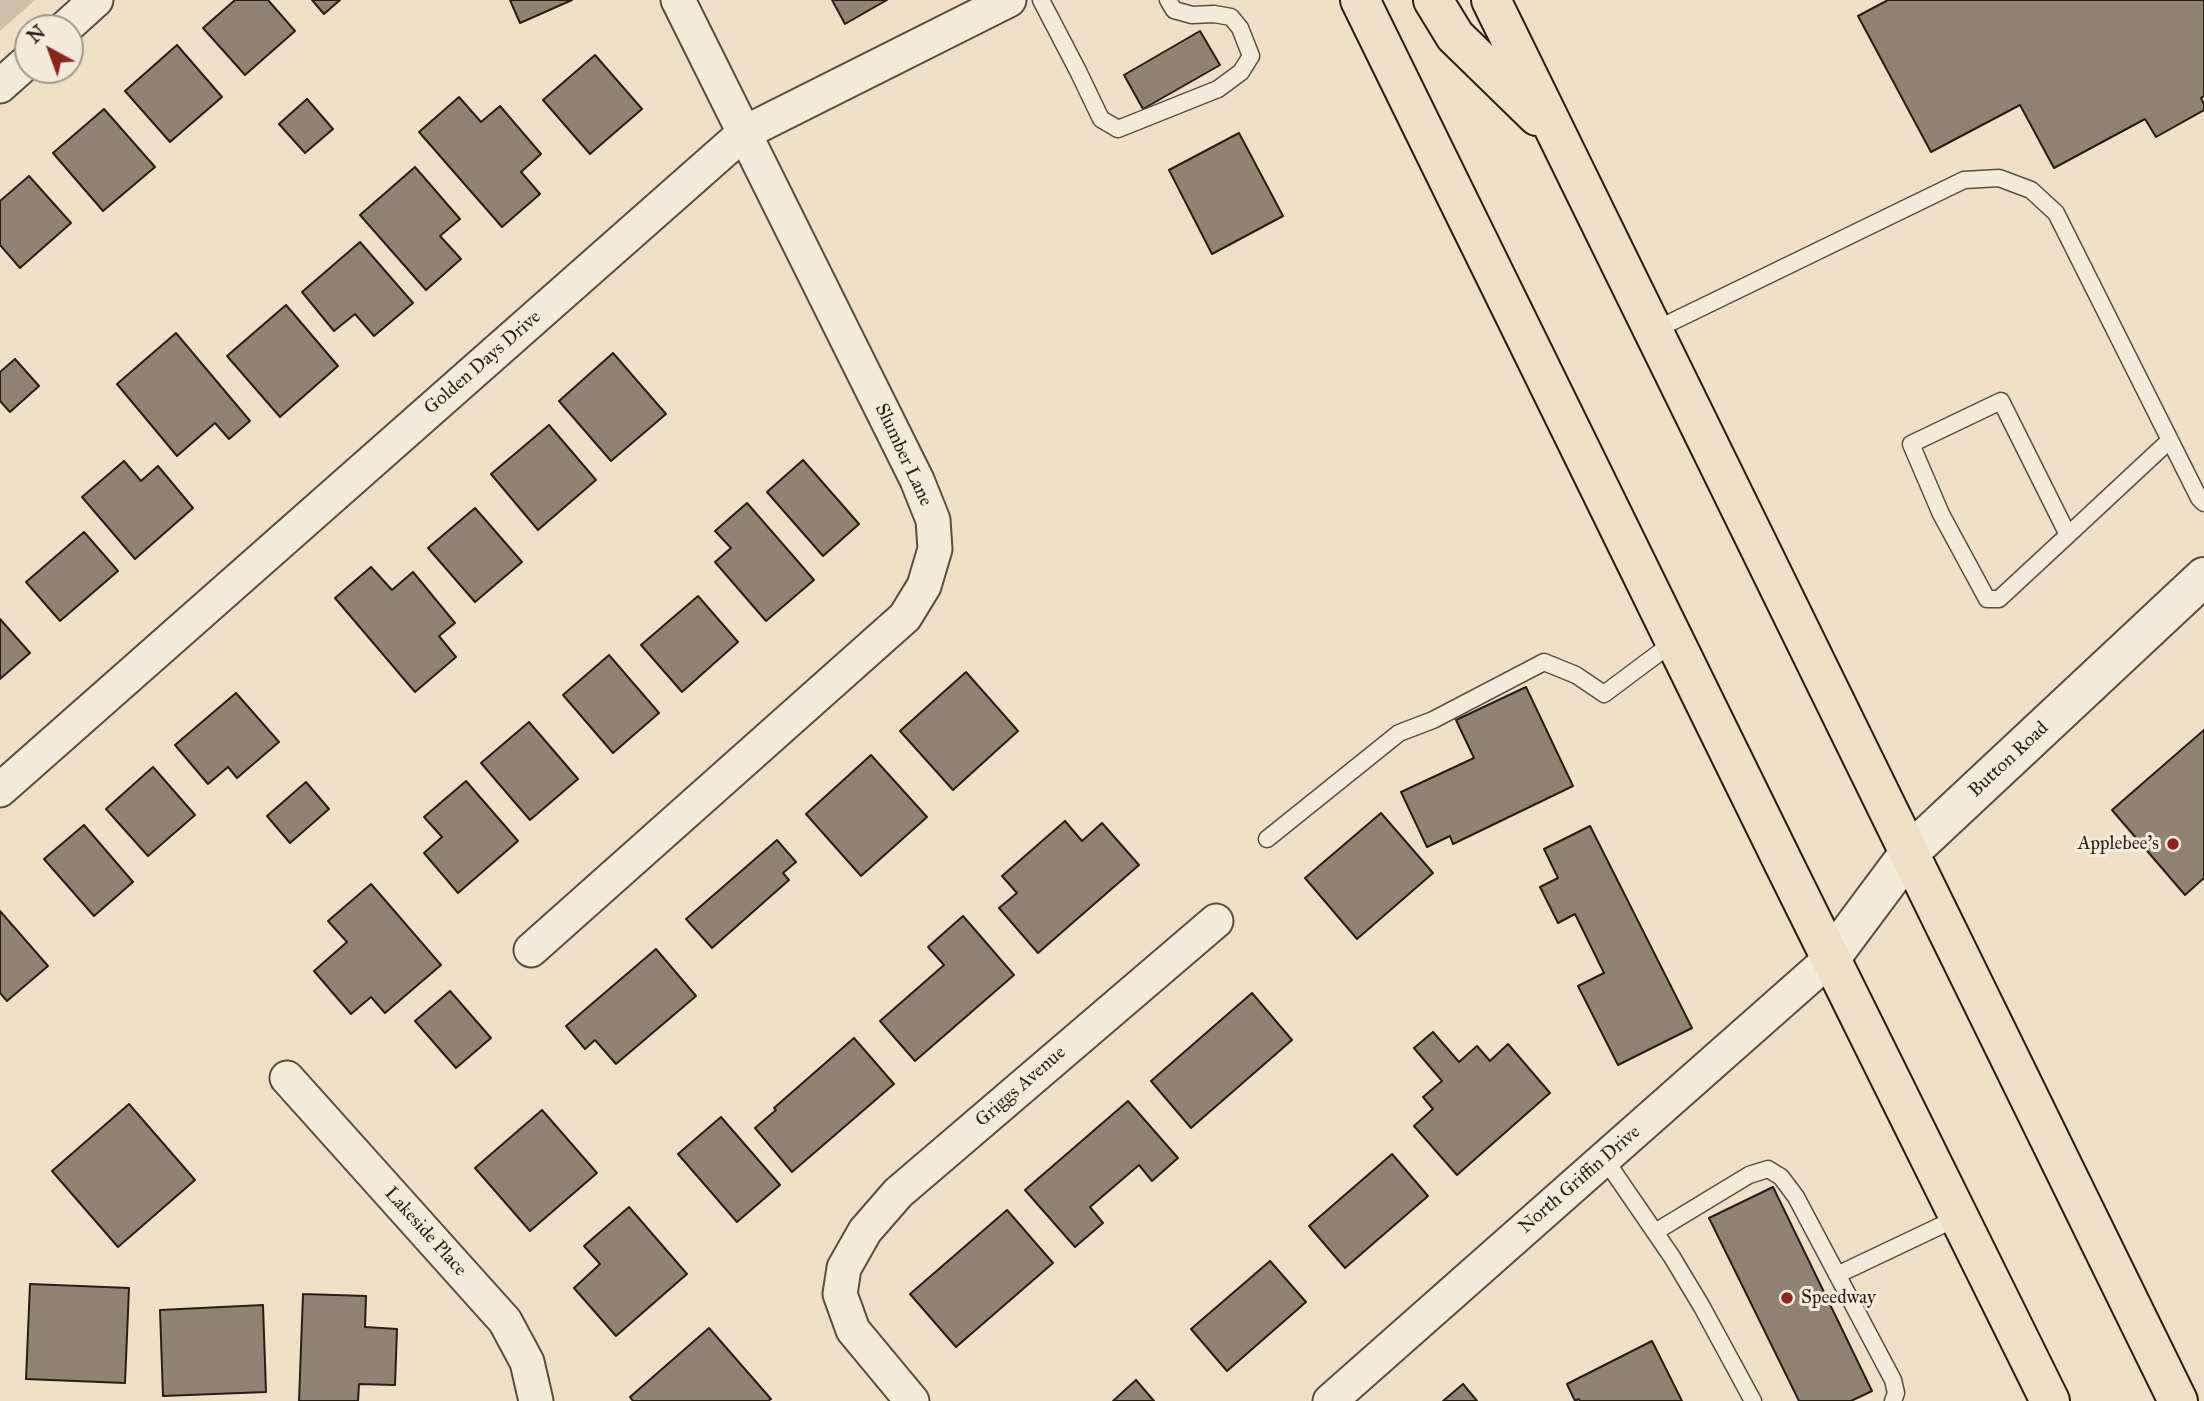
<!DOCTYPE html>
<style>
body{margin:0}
#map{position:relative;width:2204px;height:1401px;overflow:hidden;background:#efe0c7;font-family:"IM FELL Great Primer",serif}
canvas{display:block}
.north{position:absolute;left:14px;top:14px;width:70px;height:70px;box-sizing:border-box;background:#f5ebdb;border:2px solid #a3998c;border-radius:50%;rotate:319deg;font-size:19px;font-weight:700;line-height:28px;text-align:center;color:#291e16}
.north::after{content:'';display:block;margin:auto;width:24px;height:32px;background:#8f2418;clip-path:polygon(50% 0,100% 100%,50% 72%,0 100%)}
</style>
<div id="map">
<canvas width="2204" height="1401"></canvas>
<div class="north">N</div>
</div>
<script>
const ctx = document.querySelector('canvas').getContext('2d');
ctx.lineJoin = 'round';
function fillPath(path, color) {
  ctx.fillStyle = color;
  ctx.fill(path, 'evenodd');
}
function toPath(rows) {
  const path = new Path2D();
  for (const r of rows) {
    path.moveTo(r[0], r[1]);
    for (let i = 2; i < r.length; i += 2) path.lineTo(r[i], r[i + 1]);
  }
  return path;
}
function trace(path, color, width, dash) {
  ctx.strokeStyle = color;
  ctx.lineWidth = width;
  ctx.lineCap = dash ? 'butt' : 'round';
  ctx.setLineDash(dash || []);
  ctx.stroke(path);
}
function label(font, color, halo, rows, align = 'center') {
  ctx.font = font + ' "IM FELL Great Primer",serif';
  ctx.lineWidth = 6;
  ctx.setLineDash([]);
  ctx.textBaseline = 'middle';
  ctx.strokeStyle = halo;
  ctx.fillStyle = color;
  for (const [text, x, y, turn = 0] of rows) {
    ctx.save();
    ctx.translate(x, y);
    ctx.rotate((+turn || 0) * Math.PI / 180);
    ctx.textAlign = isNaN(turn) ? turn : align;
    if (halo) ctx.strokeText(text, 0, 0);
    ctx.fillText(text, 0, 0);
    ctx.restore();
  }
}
fillPath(toPath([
 [0,0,35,0,0,31]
]), '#cdbfa9');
const building = toPath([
 [235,0,268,0,295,31,245,75,203,28,235,0],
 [312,0,340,0,324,14,312,0],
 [510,0,572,0,520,23,510,0],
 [832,0,887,0,845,24,832,0],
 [1888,0,2204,0,2204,96,2201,98,2204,104,2204,110,2156,137,2145,119,2054,168,2020,105,1931,152,1858,16,1888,0],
 [1200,31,1220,65,1143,109,1124,75,1200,31],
 [177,45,222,97,170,142,125,91,177,45],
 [595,55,642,109,590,154,543,100,595,55],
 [459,97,481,122,500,106,541,154,521,172,540,194,502,227,419,132,459,97],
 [307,99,333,129,305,153,279,124,307,99],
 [104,109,155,167,103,211,53,153,104,109],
 [1239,133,1283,216,1212,254,1169,170,1239,133],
 [415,167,460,219,440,236,461,259,426,290,360,215,415,167],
 [29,176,71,223,20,268,0,245,0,201,29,176],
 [360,242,413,303,374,336,355,314,334,331,302,292,360,242],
 [286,305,338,366,280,417,227,356,286,305],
 [176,333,250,421,229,439,215,423,177,456,117,384,176,333],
 [613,353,666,414,611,461,559,401,613,353],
 [15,359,39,386,10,412,0,401,0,372,15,359],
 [549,425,596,480,538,530,491,474,549,425],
 [803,460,859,524,823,556,767,492,803,460],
 [124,461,141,481,158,466,193,508,135,559,82,497,124,461],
 [747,503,814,580,766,621,715,562,731,548,715,531,747,503],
 [475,508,522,562,475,602,428,548,475,508],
 [84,532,118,571,60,621,26,582,84,532],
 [371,567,392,590,413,572,455,623,439,636,456,657,415,692,335,598,371,567],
 [698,596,738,642,682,692,641,645,698,596],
 [0,619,30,653,0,679,0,619],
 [609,655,659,713,613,753,563,695,609,655],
 [966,672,1018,731,953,790,900,731,966,672],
 [1526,687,1573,786,1453,844,1450,836,1427,847,1401,792,1474,758,1456,720,1526,687],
 [236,693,279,742,237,778,228,767,208,784,175,745,236,693],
 [529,722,578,779,530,820,481,763,529,722],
 [2204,730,2204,878,2185,895,2112,810,2204,730],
 [871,755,927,817,861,876,806,814,871,755],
 [153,767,195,815,148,856,106,809,153,767],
 [466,781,518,841,458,893,424,853,442,837,424,817,466,781],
 [306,782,329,809,290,843,267,816,306,782],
 [1381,813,1433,873,1357,939,1305,878,1381,813],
 [1065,821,1082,841,1102,823,1139,865,1038,953,999,908,1017,893,1002,876,1065,821],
 [84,825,133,882,94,916,44,859,84,825],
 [1590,826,1692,1028,1618,1065,1578,986,1604,973,1575,914,1558,923,1540,887,1558,878,1544,849,1590,826],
 [777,840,796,862,783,873,789,880,712,948,686,919,777,840],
 [371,884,441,965,385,1013,371,997,351,1014,314,971,347,942,328,921,371,884],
 [0,911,48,966,7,1001,0,993,0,911],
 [963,916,1014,975,915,1061,880,1021,944,965,928,947,963,916],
 [656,949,696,996,616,1064,595,1040,585,1049,566,1026,656,949],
 [450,991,491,1038,456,1068,415,1021,450,991],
 [1252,993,1292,1040,1191,1128,1151,1081,1252,993],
 [1433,1032,1459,1062,1477,1046,1490,1061,1508,1044,1550,1093,1457,1175,1414,1126,1433,1109,1423,1097,1442,1081,1414,1048,1433,1032],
 [854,1038,894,1084,792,1172,755,1128,776,1110,774,1108,854,1038],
 [1128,1101,1178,1158,1152,1181,1139,1165,1090,1207,1103,1223,1075,1247,1025,1190,1128,1101],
 [129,1104,195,1180,118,1247,52,1171,129,1104],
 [542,1110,597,1173,530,1231,475,1168,542,1110],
 [721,1117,780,1185,737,1222,678,1154,721,1117],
 [1392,1154,1428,1196,1345,1268,1309,1226,1392,1154],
 [1773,1187,1872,1391,1851,1401,1799,1401,1709,1218,1773,1187],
 [629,1207,687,1274,616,1336,574,1288,600,1264,584,1246,629,1207],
 [1007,1210,1053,1263,956,1347,910,1294,1007,1210],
 [1270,1261,1306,1302,1227,1371,1191,1329,1270,1261],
 [30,1284,129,1288,125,1383,26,1379,30,1284],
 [303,1294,366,1296,365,1327,397,1329,395,1385,359,1384,358,1401,299,1401,303,1294],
 [263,1305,266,1392,163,1396,160,1310,263,1305],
 [709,1328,771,1399,768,1401,633,1401,630,1397,709,1328],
 [1652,1341,1682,1401,1580,1401,1579,1399,1575,1401,1567,1384,1652,1341],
 [1136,1380,1154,1401,1113,1401,1136,1380],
 [1463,1384,1477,1401,1443,1401,1463,1384]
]);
fillPath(building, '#908372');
trace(building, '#291e16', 2);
const service = toPath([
 [1041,0,1078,71,1101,119,1118,129,1218,89,1241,72,1251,56,1240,28,1231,17,1214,14,1192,15,1174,10,1168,0],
 [1653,331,1964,180,1999,178,2031,190,2056,213,2199,498,2204,503],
 [2068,535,2001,401,1911,444,1941,514,1987,599,1999,599,2068,535,2170,440],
 [1267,839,1399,733,1433,720,1544,662,1576,675,1604,694,1675,641],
 [1604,1158,1672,1257,1702,1307,1753,1401],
 [1655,1232,1749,1175,1768,1169,1781,1177,1796,1197,1893,1380,1896,1393,1893,1401],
 [1837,1275,1959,1217]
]);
const minor = toPath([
 [65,28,96,0],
 [0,86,28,61],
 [0,790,744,133,1009,0],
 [531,950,905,617,924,586,935,549,933,520,917,480,678,0],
 [287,1078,505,1321,527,1362,536,1401],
 [912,1401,853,1330,840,1294,844,1268,865,1231,898,1193,1216,921],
 [1330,1401,1830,959]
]);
const tertiary = toPath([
 [1830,959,1909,853,2204,577]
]);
const primary = toPath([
 [1360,0,1785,866,2050,1401],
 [1433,0,1455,36,1537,116],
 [1491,0,2178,1401]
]);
trace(service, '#5a4e42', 19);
trace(minor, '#5a4e42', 37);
trace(tertiary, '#5a4e42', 42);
trace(primary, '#291e16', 42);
trace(service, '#f5ebdb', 16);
trace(minor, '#f5ebdb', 33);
trace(tertiary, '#f5ebdb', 38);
trace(primary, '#efe0c7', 38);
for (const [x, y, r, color] of [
 [2173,844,7,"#8f2418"],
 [1787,1298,7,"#8f2418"]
]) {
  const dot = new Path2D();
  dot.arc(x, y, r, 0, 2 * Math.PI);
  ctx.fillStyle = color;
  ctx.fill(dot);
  trace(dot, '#f5ebdb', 2.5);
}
label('19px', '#291e16', '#f5ebdb', [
 ["Golden Days Drive",483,363,-41],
 ["Slumber Lane",903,455,65],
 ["Button Road",2009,760,-43],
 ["Griggs Avenue",1021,1087,-41],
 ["North Griffin Drive",1580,1180,-41],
 ["Lakeside Place",425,1232,48]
]);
label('19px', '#291e16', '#f5ebdb', [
 ["Applebee's",2159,844],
 ["Speedway",1801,1298,"left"]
], 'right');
</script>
